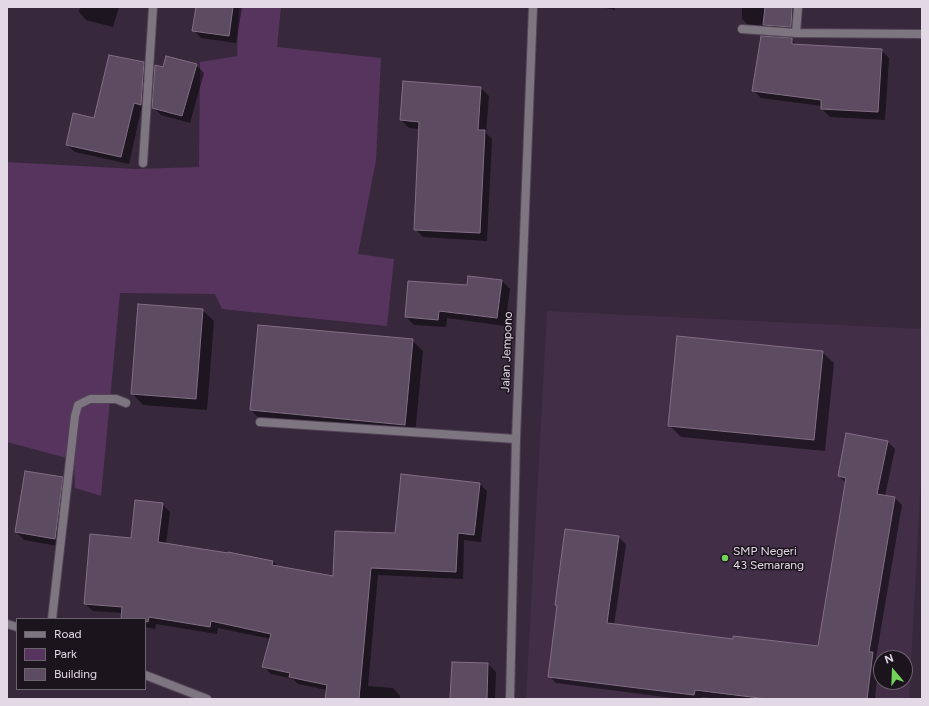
<!DOCTYPE html>
<style>
body{margin:0}
#map{position:relative;width:929px;height:706px;overflow:hidden;background:#38283c;font-family:Figtree,sans-serif}
canvas{display:block}
.frame{position:absolute;inset:0;border:8px solid #e3d9e6;pointer-events:none}
.legend{position:absolute;left:16px;top:618px;width:130px;height:72px;box-sizing:border-box;background:#1b141d;border:1px solid #6b636d;margin:0;padding:5px 7px;list-style:none;font-size:12px;color:#e3d9e6}
.legend li{display:flex;align-items:center;gap:8px;height:20px}
.legend b{width:20px;border:1px solid #6b636d}
.north{position:absolute;left:873px;top:650px;width:40px;height:40px;box-sizing:border-box;background:#1b141d;border:1px solid #6b636d;border-radius:50%;rotate:341deg;font-size:11px;font-weight:700;line-height:16px;text-align:center;color:#e3d9e6}
.north::after{content:'';display:block;margin:auto;width:14px;height:18px;background:#73d25c;clip-path:polygon(50% 0,100% 100%,50% 72%,0 100%)}
</style>
<div id="map">
<canvas width="929" height="706"></canvas>
<div class="frame"></div>
<ul class="legend">
<li><b style="height:5px;background:#7d757f"></b>Road</li>
<li><b style="height:11px;background:#56345e"></b>Park</li>
<li><b style="height:11px;background:#5d4b61"></b>Building</li>
</ul>
<div class="north">N</div>
</div>
<script>
const ctx = document.querySelector('canvas').getContext('2d');
ctx.lineJoin = 'round';
function fillPath(path, color) {
  ctx.fillStyle = color;
  ctx.fill(path, 'evenodd');
}
function toPath(rows) {
  const path = new Path2D();
  for (const r of rows) {
    path.moveTo(r[0], r[1]);
    for (let i = 2; i < r.length; i += 2) path.lineTo(r[i], r[i + 1]);
  }
  return path;
}
function trace(path, color, width, dash) {
  ctx.strokeStyle = color;
  ctx.lineWidth = width;
  ctx.lineCap = dash ? 'butt' : 'round';
  ctx.setLineDash(dash || []);
  ctx.stroke(path);
}
function label(font, color, halo, rows, align = 'center') {
  ctx.font = font + ' Figtree,sans-serif';
  ctx.lineWidth = 3;
  ctx.setLineDash([]);
  ctx.textBaseline = 'middle';
  ctx.strokeStyle = halo;
  ctx.fillStyle = color;
  for (const [text, x, y, turn = 0] of rows) {
    ctx.save();
    ctx.translate(x, y);
    ctx.rotate((+turn || 0) * Math.PI / 180);
    ctx.textAlign = isNaN(turn) ? turn : align;
    if (halo) ctx.strokeText(text, 0, 0);
    ctx.fillText(text, 0, 0);
    ctx.restore();
  }
}
fillPath(toPath([
 [547,311,922,329,922,459,909,699,526,699],
 [881,658,905,658,905,682,881,682]
]), '#432e48');
fillPath(toPath([
 [239,7,281,7,277,47,381,58,376,160,358,254,394,259,387,326,222,309,215,294,120,293,101,496,75,488,74,460,7,442,7,162,135,169,199,167,200,62,237,56]
]), '#56345e');
fillPath(toPath([
 [80,7,119,7,113,27,86,20,79,12],
 [197,7,242,7,236,43,201,38,193,30],
 [601,7,615,7,615,10],
 [742,7,799,7,798,35,750,27,742,19],
 [791,39,798,46,881,50,889,58,885,120,830,117,822,109,822,106,761,98,753,90],
 [143,63,151,71,149,112,141,110,129,164,75,152,67,145,95,119],
 [196,65,204,73,190,123,161,115,153,107,164,68],
 [481,88,489,96,486,133,492,139,487,241,423,237,415,229,420,129,409,128,401,120],
 [502,281,510,289,505,326,447,318,446,327,414,325,406,317,467,286],
 [202,310,214,321,207,410,143,405,132,393],
 [412,340,423,351,415,435,261,420,251,410],
 [822,352,834,363,825,451,681,437,669,425],
 [888,442,895,449,885,496,895,498,902,505,876,658,879,660,875,699,717,699,702,697,701,699,680,699,556,683,549,676,558,607,556,605,619,537,626,545,614,625,734,640,819,647,846,483,839,476],
 [62,478,70,486,63,547,24,540,16,532],
 [480,484,487,491,481,542,464,540,463,579,378,575,368,686,393,688,400,696,400,699,326,699,327,690,298,684,293,679,271,674,263,666,271,639,218,628,217,634,156,624,155,629,145,627,145,619,122,619,122,613,93,611,85,604,131,539,162,504,170,512,166,544,273,561,279,568,334,577,396,534],
 [488,664,496,672,495,699,451,699]
]), '#0007');
const building = toPath([
 [196,7,233,7,229,36,192,31,196,7],
 [765,7,792,7,791,27,763,25,765,7],
 [761,36,792,38,792,44,882,49,878,112,821,109,821,100,752,91,761,36],
 [109,55,144,62,141,105,134,103,121,157,66,145,73,113,94,118,109,55],
 [166,56,197,64,182,116,152,108,155,65,163,67,166,56],
 [403,81,481,87,478,130,485,130,480,233,414,230,419,122,400,120,403,81],
 [468,276,502,280,497,318,439,311,438,320,405,317,408,281,467,285,468,276],
 [138,304,203,309,196,399,131,394,138,304],
 [258,325,413,339,405,425,250,410,258,325],
 [677,336,823,351,814,440,668,426,677,336],
 [846,433,888,441,877,494,895,497,869,652,873,652,867,699,767,699,695,690,694,695,548,677,557,606,555,605,565,529,619,536,607,623,733,639,733,636,818,646,846,478,838,476,846,433],
 [25,471,63,477,55,539,15,532,25,471],
 [401,474,480,483,474,535,458,533,456,572,371,568,359,699,325,699,327,685,289,677,290,673,262,667,271,634,211,621,210,627,149,617,148,622,145,621,145,619,121,619,122,607,84,604,90,534,131,538,135,500,163,503,158,542,228,553,228,552,273,561,272,565,333,576,335,531,395,533,401,474],
 [452,662,488,663,487,699,450,699,452,662]
]);
fillPath(building, '#5d4b61');
trace(building, '#816e85', 1);
const street = toPath([
 [742,29,796,33,922,34],
 [796,33,798,7],
 [143,163,153,7],
 [260,422,516,439],
 [52,619,75,416,78,405,90,399,116,399,126,403],
 [7,624,17,627],
 [145,675,207,699],
 [510,699,516,439,533,7]
]);
trace(street, '#534457', 10);
trace(street, '#7d757f', 8);
for (const [x, y, r, color] of [
 [725,558,4,"#73d25c"]
]) {
  const dot = new Path2D();
  dot.arc(x, y, r, 0, 2 * Math.PI);
  ctx.fillStyle = color;
  ctx.fill(dot);
  trace(dot, '#1b141d', 1.5);
}
label('12px', '#e3d9e6', '#1b141d', [
 ["Jalan Jempono",507,352,-88]
]);
label('12px', '#e3d9e6', '#1b141d', [
 ["SMP Negeri",733,551],
 ["43 Semarang",733,565]
], 'left');
</script>
